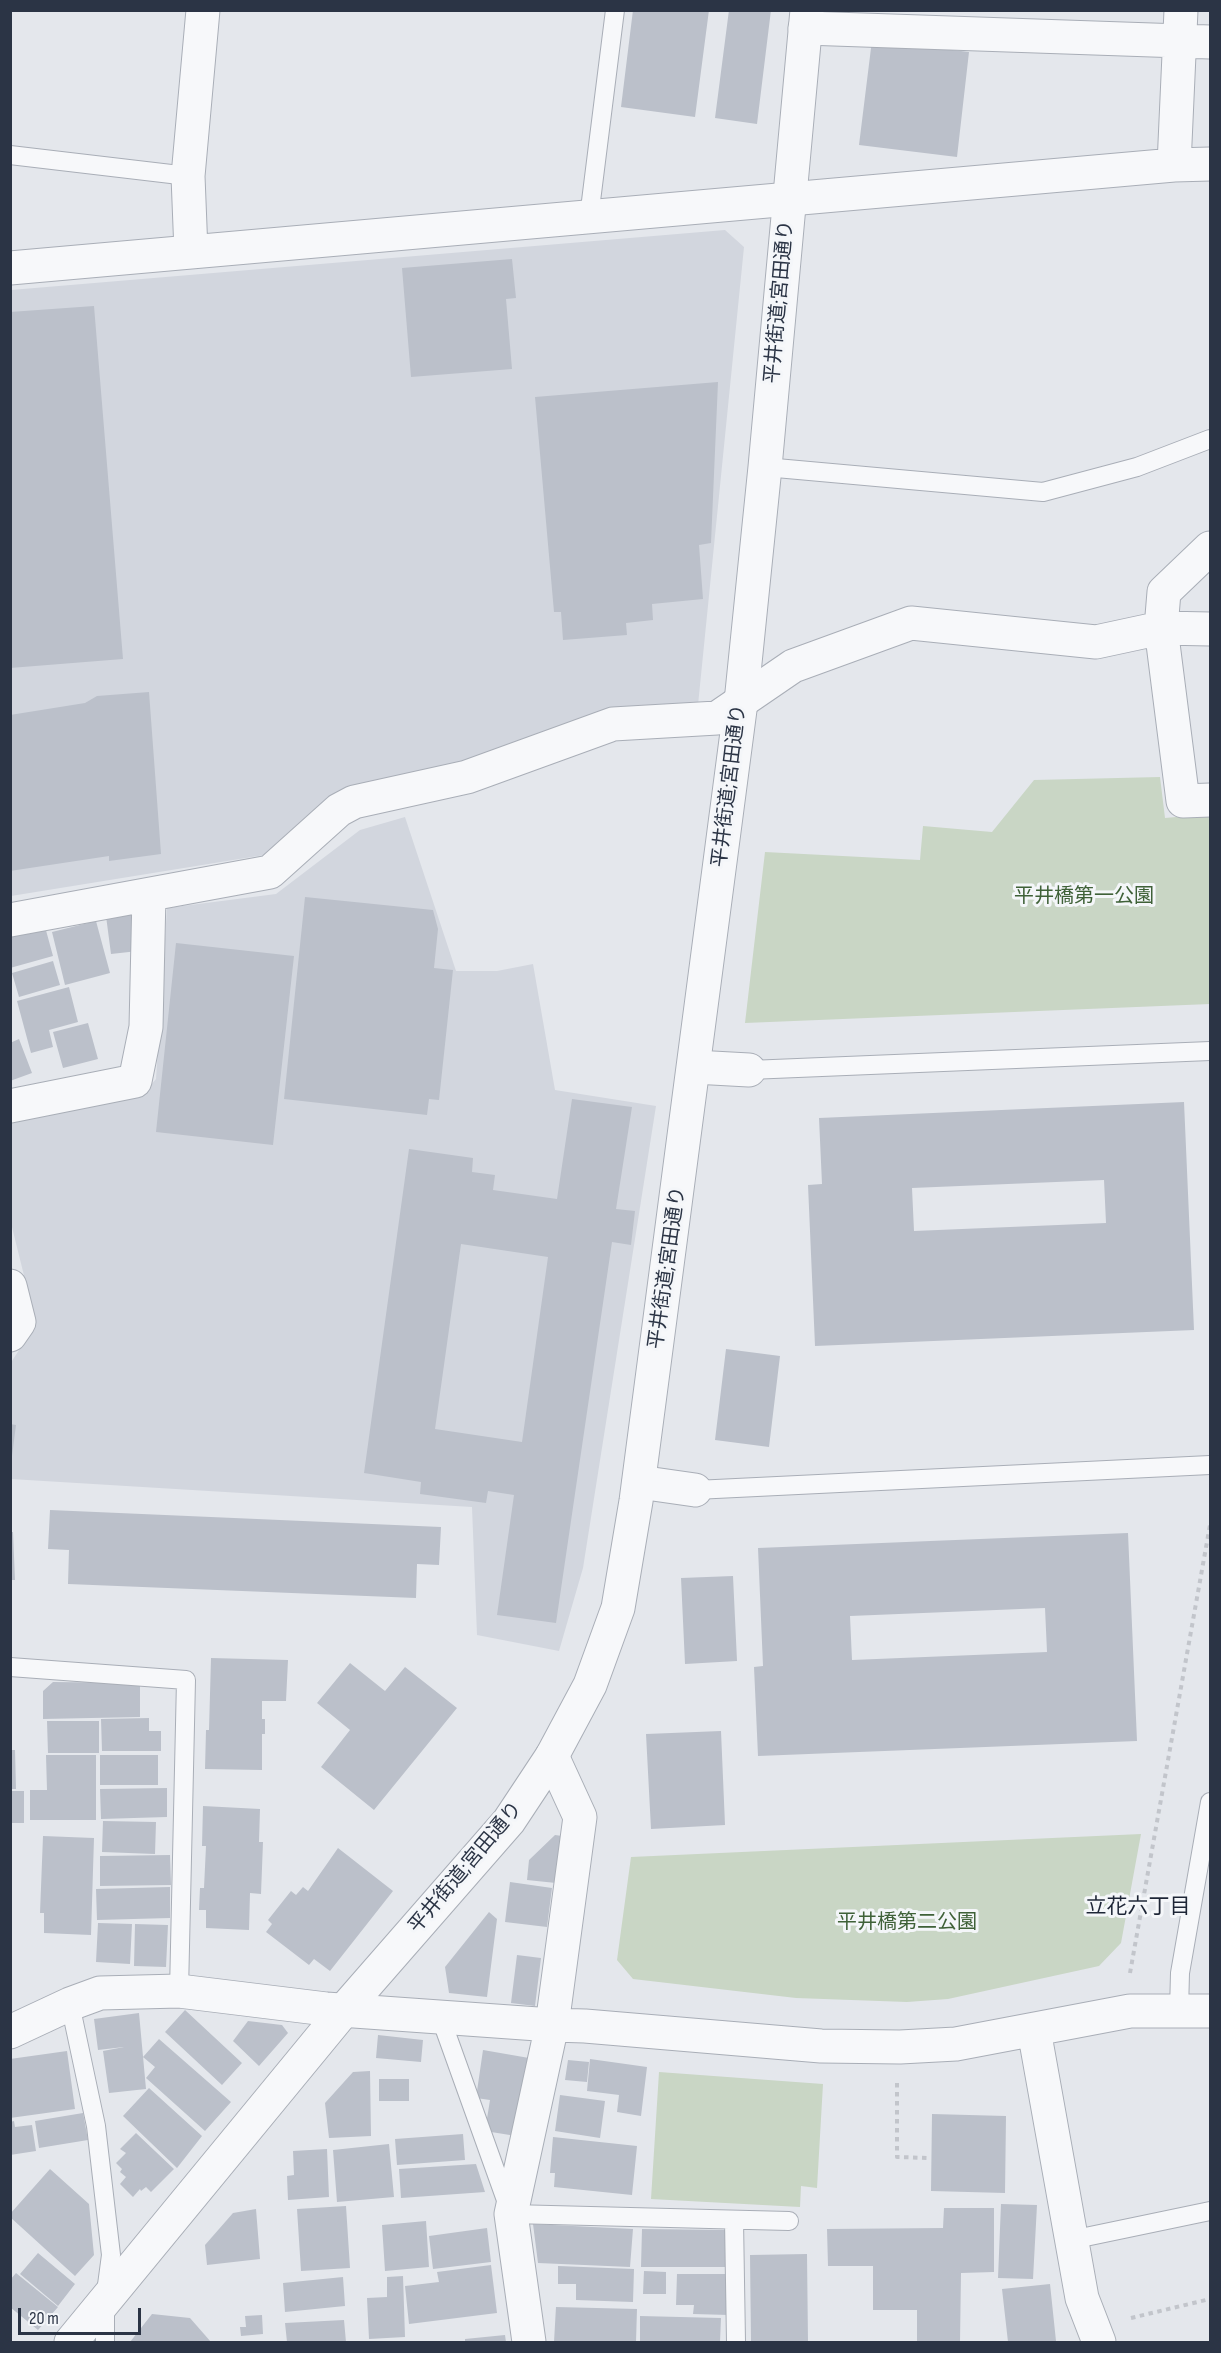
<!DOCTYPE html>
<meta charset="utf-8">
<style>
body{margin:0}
#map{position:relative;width:1221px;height:2353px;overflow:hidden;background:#e4e7ec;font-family:"Sofia Sans Condensed",sans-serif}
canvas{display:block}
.frame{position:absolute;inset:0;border:12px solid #2b3445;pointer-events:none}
.scale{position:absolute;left:18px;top:2308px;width:123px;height:27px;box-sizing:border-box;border:3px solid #2b3445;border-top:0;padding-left:8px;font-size:18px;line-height:21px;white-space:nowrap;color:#2b3445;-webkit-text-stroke:4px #f4f6f9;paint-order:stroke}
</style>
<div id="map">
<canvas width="1221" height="2353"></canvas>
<div class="frame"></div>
<div class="scale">20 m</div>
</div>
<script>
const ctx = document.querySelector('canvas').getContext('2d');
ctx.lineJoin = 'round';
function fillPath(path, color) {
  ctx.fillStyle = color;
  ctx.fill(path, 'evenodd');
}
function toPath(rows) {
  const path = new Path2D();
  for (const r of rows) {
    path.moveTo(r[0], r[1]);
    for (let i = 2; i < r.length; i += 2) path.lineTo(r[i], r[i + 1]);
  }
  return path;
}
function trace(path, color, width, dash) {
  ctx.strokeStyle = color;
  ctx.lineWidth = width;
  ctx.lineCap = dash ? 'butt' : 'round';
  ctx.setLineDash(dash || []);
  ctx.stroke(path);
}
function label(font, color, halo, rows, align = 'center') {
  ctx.font = font + ' "Sofia Sans Condensed","Noto Sans JP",sans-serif';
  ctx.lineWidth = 6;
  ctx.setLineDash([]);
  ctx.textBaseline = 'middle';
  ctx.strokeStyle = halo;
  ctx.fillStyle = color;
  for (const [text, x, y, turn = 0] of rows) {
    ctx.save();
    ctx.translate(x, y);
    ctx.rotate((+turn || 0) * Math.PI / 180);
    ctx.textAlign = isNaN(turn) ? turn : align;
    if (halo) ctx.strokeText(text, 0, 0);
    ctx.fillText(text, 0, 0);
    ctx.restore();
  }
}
fillPath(toPath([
 [725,230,744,247,698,705,340,792,264,855,11,896,11,290],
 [405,817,456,971,497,971,533,964,555,1090,656,1106,583,1568,559,1651,477,1635,472,1507,11,1479,10,1364,36,1324,11,1223,11,1121,145,1092,156,1079,167,908,276,894,360,830]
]), '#d2d6de');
fillPath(toPath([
 [1160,777,1165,818,1210,814,1210,1004,745,1023,765,852,920,860,923,826,992,832,1034,780],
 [1141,1834,1121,1943,1099,1966,948,1999,907,2002,796,1998,633,1979,617,1960,631,1857],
 [659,2072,823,2084,817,2188,801,2186,800,2207,651,2199]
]), '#c9d6c5');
fillPath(toPath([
 [633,10,709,10,695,117,621,107],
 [729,10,771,10,757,124,715,118],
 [872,40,969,52,957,157,859,145],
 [512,259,516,298,506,299,512,369,411,377,402,268],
 [94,306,123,659,10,668,10,312],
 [718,382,711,543,699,545,703,599,652,604,653,620,626,623,627,635,563,640,561,612,554,612,535,397],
 [149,692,161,854,109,861,109,856,10,871,10,715,85,703,97,696],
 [305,897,433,910,438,929,434,968,453,970,439,1100,429,1099,427,1115,284,1099],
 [132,913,138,951,111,954,106,916],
 [96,921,110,973,65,985,52,932],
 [44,923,53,956,10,968,10,932],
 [176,943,294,956,273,1145,156,1132],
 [53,961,60,985,19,997,12,973],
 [69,987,78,1022,49,1030,53,1047,31,1053,17,1001],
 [88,1023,98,1059,63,1068,53,1032],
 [19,1039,32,1073,10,1081,10,1043],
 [572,1099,632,1107,616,1209,635,1211,631,1245,612,1242,556,1623,497,1615,514,1495,488,1491,486,1503,420,1494,421,1482,364,1473,409,1149,473,1158,472,1172,495,1175,493,1190,557,1199],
 [461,1244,548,1257,522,1442,435,1429],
 [1184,1102,1194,1330,815,1346,808,1185,822,1184,819,1118],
 [1104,1180,1106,1223,914,1231,912,1188],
 [726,1349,780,1356,769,1447,715,1440],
 [10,1424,16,1425,12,1456,10,1456],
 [50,1510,441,1527,439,1565,417,1564,416,1598,68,1584,69,1550,48,1549],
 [10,1532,13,1532,15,1580,10,1580],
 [1128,1533,1137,1741,758,1756,754,1667,763,1666,758,1548],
 [1045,1608,1047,1652,852,1660,850,1616],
 [733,1576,737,1661,685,1664,681,1578],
 [211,1658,288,1660,286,1701,262,1701,262,1719,265,1719,265,1734,262,1734,262,1770,205,1769,206,1730,209,1730],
 [350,1663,385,1691,405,1667,457,1708,374,1810,321,1767,350,1730,317,1703],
 [53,1682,140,1683,140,1717,43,1719,43,1691],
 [149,1718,149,1731,161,1731,161,1751,102,1751,101,1719],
 [47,1721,99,1721,99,1753,48,1753],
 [721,1731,725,1825,651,1829,646,1734],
 [10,1750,15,1750,16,1789,10,1789],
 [46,1755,96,1755,96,1820,30,1820,30,1790,47,1790],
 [100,1755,158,1755,158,1785,100,1785],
 [167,1788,167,1817,101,1819,100,1789],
 [10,1791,24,1791,24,1823,10,1823],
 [203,1806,260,1809,259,1842,263,1842,261,1894,250,1893,249,1930,206,1928,206,1910,199,1910,200,1888,204,1888,206,1846,202,1846],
 [103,1821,156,1822,155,1854,102,1852],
 [555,1835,562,1836,556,1883,527,1880,529,1860],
 [43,1836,94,1838,91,1935,44,1933,44,1913,40,1913],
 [338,1848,393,1891,330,1971,314,1959,309,1965,266,1932,272,1924,268,1920,291,1891,296,1895,303,1887,308,1891],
 [170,1855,171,1885,100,1886,100,1856],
 [510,1882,552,1888,547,1927,505,1922],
 [170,1887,170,1918,97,1920,96,1889],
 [489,1912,497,1919,487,1997,449,1993,445,1967],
 [98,1923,132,1924,130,1964,96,1962],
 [135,1924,168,1925,166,1967,134,1966],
 [517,1955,541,1958,535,2006,511,2003],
 [185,2010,242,2063,222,2085,165,2032],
 [139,2013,146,2089,109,2093,103,2051,124,2047,98,2050,94,2019],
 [248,2021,282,2025,288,2033,259,2066,233,2041],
 [378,2035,423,2040,421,2062,376,2058],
 [159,2039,231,2102,205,2131,146,2078,155,2067,143,2057],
 [483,2050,529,2058,516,2136,485,2131,490,2100,476,2098],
 [67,2051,75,2109,10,2118,10,2059],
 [590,2059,647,2067,641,2116,617,2112,619,2095,587,2091],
 [568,2060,589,2062,587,2082,565,2080],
 [370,2071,371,2136,329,2138,325,2103,353,2072],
 [379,2079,409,2079,409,2101,379,2101],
 [149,2088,202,2136,177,2168,123,2116],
 [560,2095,605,2101,600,2138,555,2131],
 [83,2113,88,2140,39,2148,35,2121],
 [932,2114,1006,2116,1005,2193,931,2191],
 [14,2121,15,2127,32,2125,36,2151,10,2155,10,2122],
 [136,2133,174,2169,151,2192,146,2187,141,2191,140,2189,133,2197,120,2184,126,2177,120,2172,122,2169,116,2163,126,2153,120,2149],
 [463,2134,465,2160,397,2165,395,2139],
 [553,2137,637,2146,632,2195,554,2187,555,2173,550,2173],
 [389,2144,394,2197,337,2202,333,2150],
 [327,2149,329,2197,288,2200,287,2176,294,2175,293,2151],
 [476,2164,485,2192,401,2198,399,2169],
 [50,2169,89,2204,94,2255,75,2276,10,2217,10,2214],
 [1001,2204,1037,2205,1033,2279,998,2278],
 [346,2206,350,2268,301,2271,297,2209],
 [944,2208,994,2208,994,2272,961,2273,960,2342,917,2342,917,2310,873,2310,873,2266,828,2266,827,2229,943,2228],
 [256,2209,260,2259,207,2265,205,2245,233,2213],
 [426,2221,429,2267,385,2271,382,2225],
 [533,2224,633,2229,630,2267,538,2263],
 [487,2228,491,2262,433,2269,429,2236],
 [642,2229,727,2230,727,2267,641,2267],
 [38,2253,75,2284,58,2306,20,2274],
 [807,2254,808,2342,751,2342,750,2255],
 [491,2265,497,2313,409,2324,405,2286,439,2282,437,2272],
 [558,2266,634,2269,633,2302,576,2300,576,2284,558,2284],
 [644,2271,666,2272,666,2294,643,2294],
 [16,2273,58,2307,38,2330,10,2307,10,2280],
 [677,2274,730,2274,729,2315,693,2314,694,2305,676,2305],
 [403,2276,405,2337,369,2339,367,2298,387,2297,387,2277],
 [343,2277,345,2306,285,2312,283,2283],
 [1050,2284,1056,2341,1008,2342,1002,2289],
 [556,2307,637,2309,636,2342,554,2342],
 [152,2314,190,2318,211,2342,130,2342],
 [262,2315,263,2334,241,2336,240,2327,246,2327,245,2316],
 [640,2316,721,2318,720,2342,640,2342],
 [344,2320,346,2342,287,2342,285,2323],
 [505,2335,506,2342,465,2342,465,2339]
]), '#bbc0ca');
const service = toPath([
 [10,155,188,176],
 [589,217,615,10],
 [765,467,1043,492,1137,467,1210,439],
 [749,1070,1210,1051],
 [695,1490,1210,1465],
 [10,1667,186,1680,179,1991],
 [70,2004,96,2126,111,2255,105,2300,105,2342],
 [1179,2011,1180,1973,1210,1802],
 [440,2016,511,2214,789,2221],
 [734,2220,736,2342],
 [1071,2240,1210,2211]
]);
const minor = toPath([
 [805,28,1210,42],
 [1174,165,1181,10],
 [191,252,188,176,203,10],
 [10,268,1174,165,1210,164],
 [1210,548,1164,592,1161,628,1183,801,1210,800],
 [10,920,270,872,339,810,354,802,467,777,613,724,717,718,793,666,911,623,1096,642,1161,628,1210,629],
 [694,1067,749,1070],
 [10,1106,135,1081,146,1027,149,895],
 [10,1286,19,1322,10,1335],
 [639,1482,695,1490],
 [1034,2030,1082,2298,1099,2342],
 [10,2032,70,2004,100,1993,179,1991,326,2009,552,2025,585,2026,821,2046,900,2047,956,2044,1130,2011,1210,2011],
 [529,2342,511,2214,552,2025,580,1817,552,1756]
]);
const tertiary = toPath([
 [71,2342,344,2010,509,1821,552,1756,590,1685,618,1608,636,1501,741,702,765,467,807,10]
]);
trace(service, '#a9aeb7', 20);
trace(minor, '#a9aeb7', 35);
trace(tertiary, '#a9aeb7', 35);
trace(toPath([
 [1130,1973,1210,1525],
 [897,2083,897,2157,928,2158],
 [1131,2318,1210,2299]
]), '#c2c5cb', 4, [4.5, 4.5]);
trace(service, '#f7f8fa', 18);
trace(minor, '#f7f8fa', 33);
trace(tertiary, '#f7f8fa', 33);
label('20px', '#2b3445', '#f4f6f9', [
 ["平井街道;宮田通り",780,302,-85],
 ["平井街道;宮田通り",730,786,-83],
 ["平井街道;宮田通り",668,1268,-82],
 ["平井街道;宮田通り",466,1868,-50]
]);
label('20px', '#3f6138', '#f4f6f9', [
 ["平井橋第一公園",1084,897],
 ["平井橋第二公園",907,1923]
]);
label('21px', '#1d2536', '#f4f6f9', [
 ["立花六丁目",1138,1908]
]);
</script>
